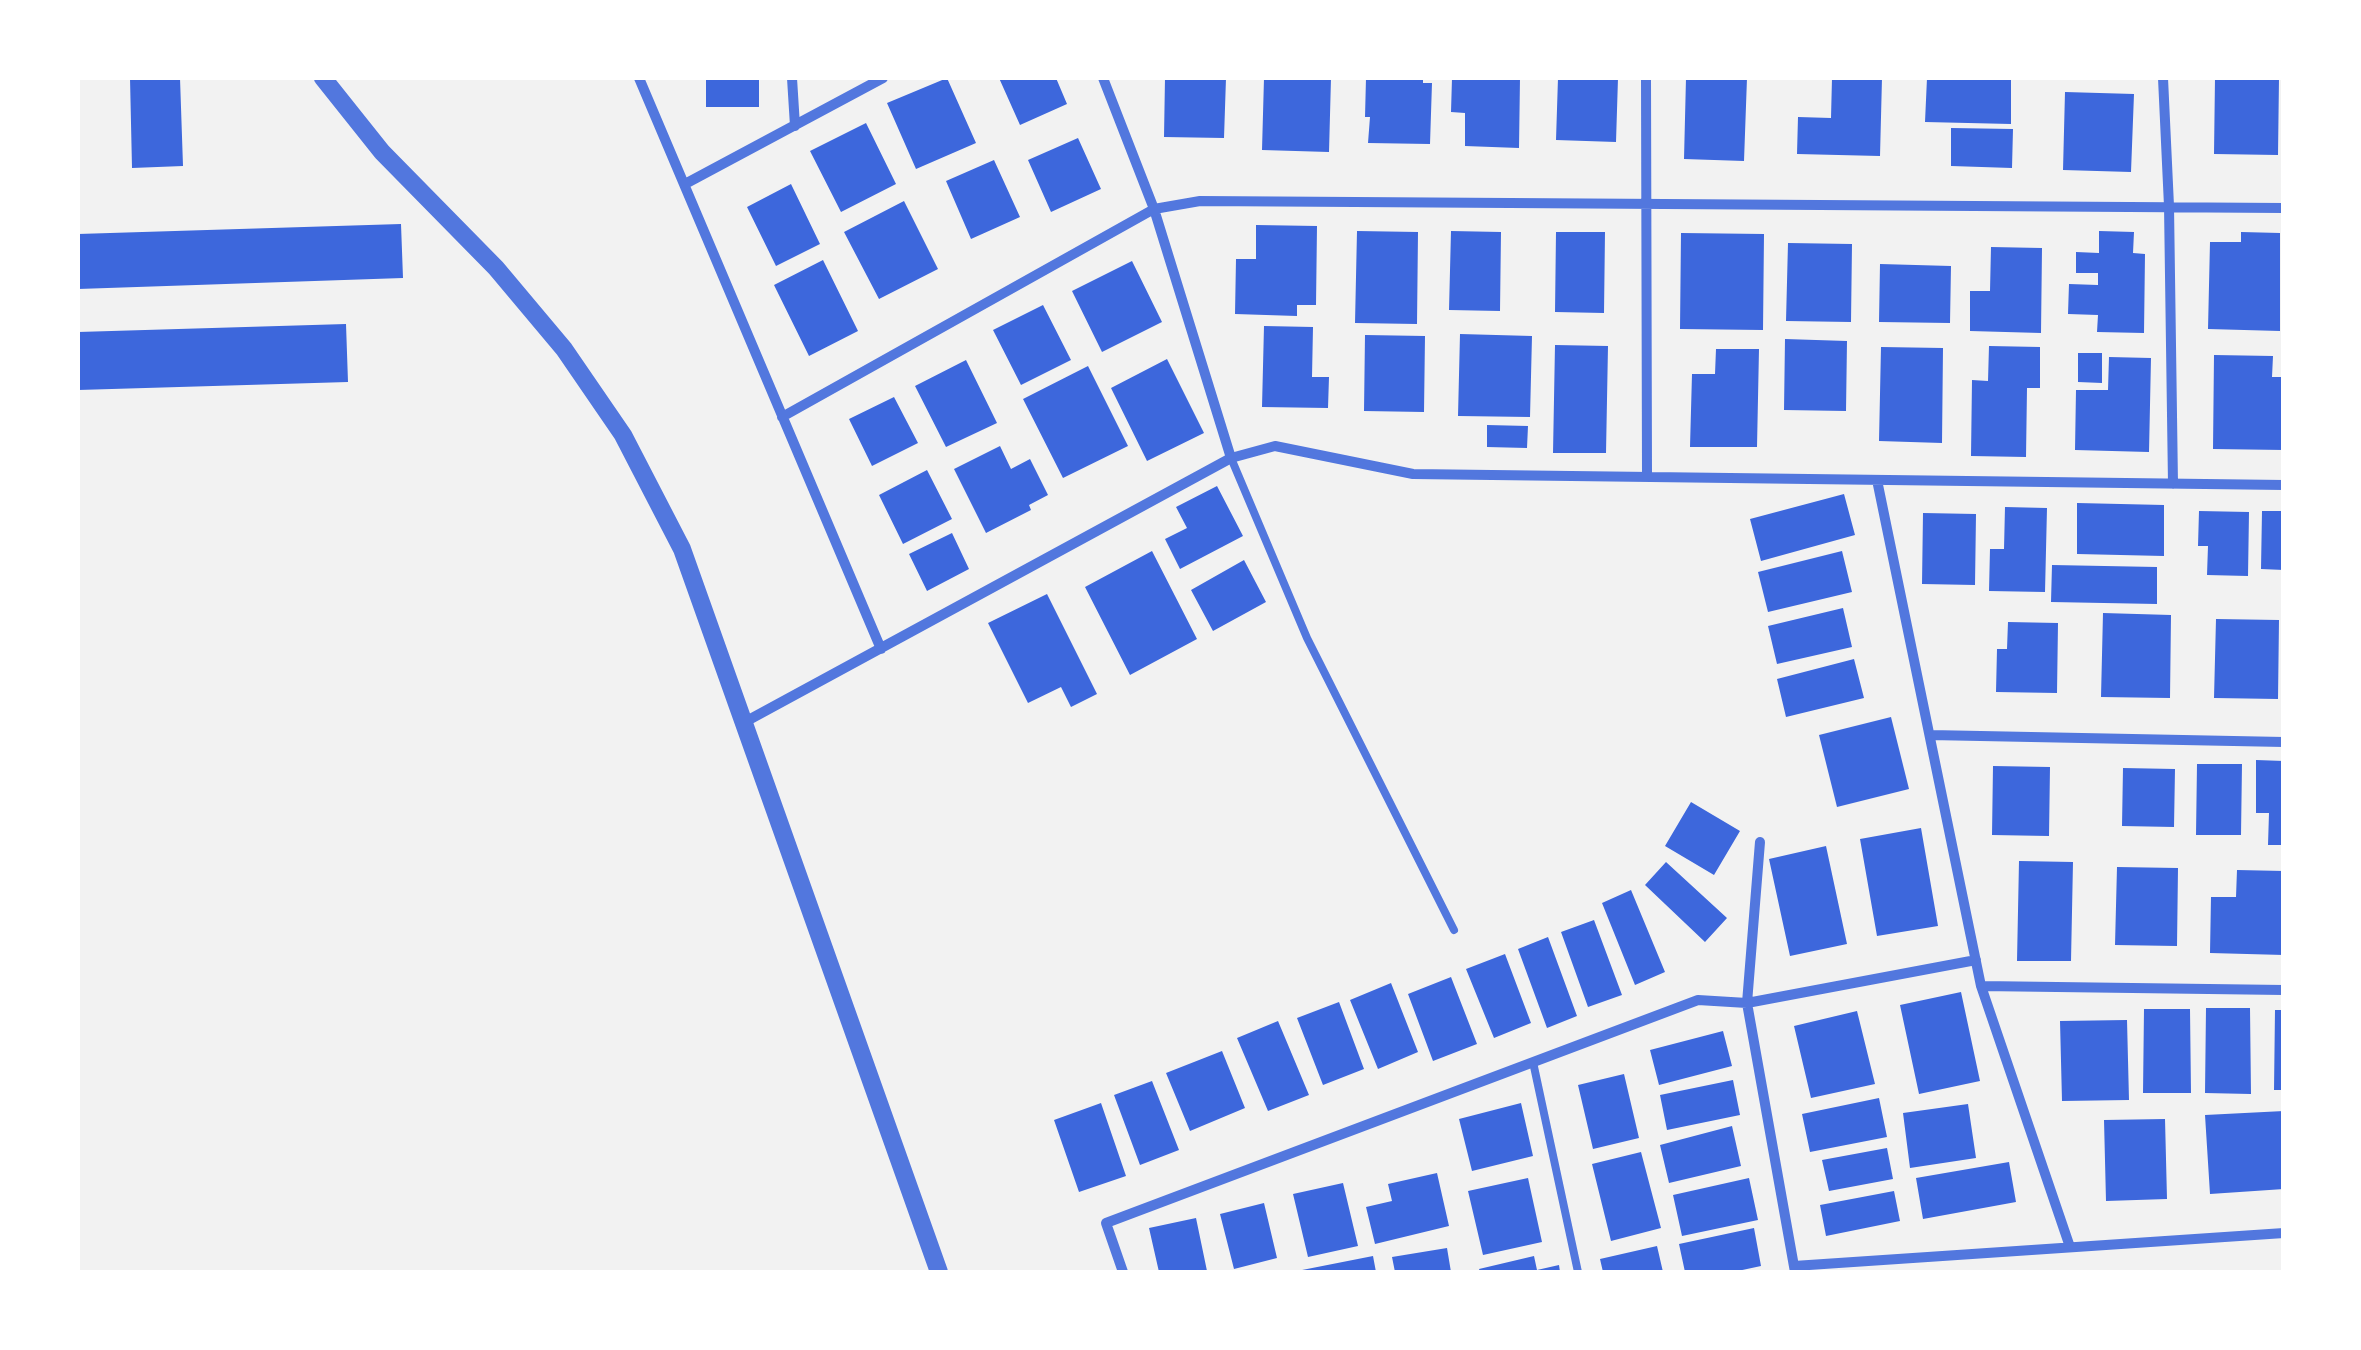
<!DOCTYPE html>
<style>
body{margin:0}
#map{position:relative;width:2361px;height:1350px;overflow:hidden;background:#f2f2f2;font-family:Ubuntu,sans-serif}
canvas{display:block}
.frame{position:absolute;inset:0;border:80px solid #fff;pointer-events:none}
</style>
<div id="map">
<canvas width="2361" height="1350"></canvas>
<div class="frame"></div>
</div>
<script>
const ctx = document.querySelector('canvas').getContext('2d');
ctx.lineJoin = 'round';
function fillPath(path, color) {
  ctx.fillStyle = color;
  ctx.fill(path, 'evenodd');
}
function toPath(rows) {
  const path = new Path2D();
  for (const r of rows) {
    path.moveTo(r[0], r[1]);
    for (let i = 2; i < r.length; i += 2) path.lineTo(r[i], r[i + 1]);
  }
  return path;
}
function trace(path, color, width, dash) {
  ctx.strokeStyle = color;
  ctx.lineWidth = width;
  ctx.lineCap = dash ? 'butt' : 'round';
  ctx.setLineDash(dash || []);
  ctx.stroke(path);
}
fillPath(toPath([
 [130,78,180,78,183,166,132,168],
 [706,78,759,78,759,107,706,107],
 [947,78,976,143,916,169,887,103],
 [999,78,1056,78,1067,104,1020,125],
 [1165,78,1226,78,1224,138,1164,137],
 [1264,78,1331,78,1329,152,1262,150],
 [1366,78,1423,78,1423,83,1432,83,1430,144,1368,143,1370,117,1365,117],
 [1452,78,1520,78,1519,148,1465,146,1465,113,1451,112],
 [1558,78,1618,78,1616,142,1556,140],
 [1686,78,1747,78,1744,161,1684,159],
 [1832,78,1882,78,1880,156,1797,154,1798,117,1831,118],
 [1927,78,2011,78,2011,124,1925,122],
 [2215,78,2279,78,2278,155,2214,154],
 [2065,92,2134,94,2131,172,2063,170],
 [866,123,896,184,841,212,810,151],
 [1951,128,2013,129,2012,168,1951,166],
 [1078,138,1101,189,1051,212,1028,160],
 [994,160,1020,217,971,239,946,181],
 [791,184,820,244,776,266,747,207],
 [904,201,938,269,879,299,844,232],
 [401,224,403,278,78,289,78,234],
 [1256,225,1317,226,1316,305,1297,305,1297,316,1235,314,1236,259,1256,259],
 [1357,231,1418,232,1417,324,1355,323],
 [1451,231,1501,232,1500,311,1449,310],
 [2099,231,2134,232,2133,253,2145,254,2144,333,2097,332,2098,315,2068,314,2069,284,2098,285,2098,273,2076,273,2076,252,2099,253],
 [1556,232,1605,232,1604,313,1555,312],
 [2241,232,2280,233,2280,331,2208,329,2210,242,2241,242],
 [1681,233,1764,234,1763,330,1680,329],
 [1788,243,1852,244,1851,322,1786,321],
 [1991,247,2042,248,2041,333,1970,331,1970,291,1990,291],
 [823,260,858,331,809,356,774,285],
 [1132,261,1162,322,1102,352,1072,291],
 [1880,264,1951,266,1950,323,1879,322],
 [1043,305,1071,360,1021,385,993,330],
 [346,324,348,382,78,390,78,332],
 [1264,326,1313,327,1312,377,1329,377,1328,408,1262,407],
 [1460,334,1532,336,1530,417,1458,416],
 [1365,335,1425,336,1424,412,1364,411],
 [1785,339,1847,341,1846,411,1784,410],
 [1555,345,1608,346,1606,453,1553,453],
 [1989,346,2040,347,2040,388,2027,388,2026,457,1971,456,1972,380,1988,381],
 [1881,347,1943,348,1942,443,1879,441],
 [1716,349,1759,349,1757,447,1690,447,1692,374,1715,374],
 [2078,353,2102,353,2102,383,2078,382],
 [2214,355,2273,356,2272,377,2284,377,2284,450,2213,449],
 [2109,357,2151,358,2149,452,2075,450,2076,390,2108,390],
 [1167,359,1204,433,1147,461,1111,388],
 [966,360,997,423,946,447,915,386],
 [1088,366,1128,446,1063,478,1023,399],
 [894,397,918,443,872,466,849,419],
 [1487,425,1528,426,1527,448,1487,447],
 [1000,446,1011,469,1030,459,1048,495,1029,505,1031,510,986,533,954,469],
 [927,470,952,519,903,544,879,495],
 [1217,486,1243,536,1180,569,1165,539,1187,528,1176,507],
 [1844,494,1855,535,1761,561,1750,519],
 [2077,503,2164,505,2164,556,2077,554],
 [2005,507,2047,508,2045,592,1989,591,1990,549,2004,549],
 [2199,511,2249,512,2248,576,2207,575,2208,546,2198,546],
 [2262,511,2284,511,2284,570,2261,569],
 [1923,513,1976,514,1975,585,1922,584],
 [952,533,969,569,927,591,909,554],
 [1152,551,1197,639,1130,675,1085,587],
 [1842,551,1852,592,1768,612,1758,572],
 [1244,560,1266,602,1213,631,1191,590],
 [2052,565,2157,567,2157,604,2051,602],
 [1047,594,1097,694,1071,707,1061,687,1028,703,988,623],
 [1843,608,1852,647,1777,664,1768,626],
 [2103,613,2171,615,2170,698,2101,697],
 [2216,619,2279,620,2278,699,2214,698],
 [2008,622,2058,623,2057,693,1996,692,1997,649,2007,649],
 [1854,659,1864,698,1786,717,1777,679],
 [1891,717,1909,789,1837,807,1819,735],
 [2256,760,2284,761,2284,845,2268,845,2269,813,2256,813],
 [2197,764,2242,764,2241,835,2196,835],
 [1993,766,2050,767,2049,836,1992,835],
 [2123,768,2175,769,2174,827,2122,826],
 [1691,802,1740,831,1714,875,1665,846],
 [1921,828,1938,926,1877,936,1860,839],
 [1826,846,1847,944,1790,956,1769,859],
 [2019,861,2073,862,2071,961,2017,961],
 [1666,862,1727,918,1705,942,1645,885],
 [2117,867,2178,868,2177,946,2115,945],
 [2237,870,2284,871,2284,955,2210,953,2211,897,2236,897],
 [1631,890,1665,972,1635,985,1602,903],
 [1594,920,1622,995,1588,1007,1561,932],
 [1548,937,1577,1016,1547,1028,1518,949],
 [1505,954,1531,1023,1494,1038,1466,969],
 [1451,977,1477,1044,1433,1061,1408,994],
 [1391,983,1418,1052,1378,1069,1350,1000],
 [1961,992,1980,1081,1919,1094,1900,1005],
 [1339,1002,1364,1069,1323,1085,1297,1018],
 [2206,1008,2250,1008,2251,1094,2205,1093],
 [2144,1009,2190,1009,2191,1093,2143,1093],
 [2275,1010,2284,1010,2284,1090,2274,1090],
 [1857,1011,1875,1084,1811,1098,1794,1026],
 [2127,1020,2129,1100,2062,1101,2060,1021],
 [1278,1021,1309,1095,1268,1111,1237,1038],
 [1723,1031,1732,1066,1659,1085,1650,1050],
 [1222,1051,1245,1108,1190,1131,1166,1073],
 [1624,1074,1639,1138,1593,1149,1578,1085],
 [1733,1080,1740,1115,1667,1130,1660,1095],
 [1152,1081,1179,1150,1140,1165,1114,1095],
 [1879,1098,1887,1137,1810,1152,1802,1114],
 [1101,1103,1126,1176,1079,1192,1054,1120],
 [1521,1103,1533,1156,1472,1171,1459,1119],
 [1968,1104,1976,1158,1910,1168,1903,1113],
 [2284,1111,2284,1189,2210,1194,2205,1115],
 [2165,1119,2167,1199,2106,1201,2104,1120],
 [1732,1126,1741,1166,1669,1183,1660,1145],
 [1887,1148,1893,1179,1829,1191,1822,1160],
 [1641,1152,1661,1228,1611,1241,1592,1164],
 [2009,1162,2016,1202,1923,1219,1916,1178],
 [1437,1173,1449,1226,1375,1244,1366,1207,1392,1201,1388,1184],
 [1528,1178,1542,1242,1483,1255,1468,1191],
 [1749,1178,1758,1220,1682,1236,1673,1195],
 [1343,1183,1358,1246,1308,1257,1293,1194],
 [1894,1191,1900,1221,1826,1236,1820,1205],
 [1264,1203,1277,1258,1234,1269,1220,1214],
 [1196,1218,1207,1271,1159,1272,1149,1228],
 [1754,1228,1761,1266,1733,1272,1685,1272,1679,1244],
 [1657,1246,1663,1272,1603,1272,1600,1259],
 [1447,1248,1451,1272,1395,1272,1392,1257],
 [1373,1256,1376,1272,1297,1272,1297,1271],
 [1534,1256,1537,1270,1559,1265,1560,1272,1480,1272,1479,1269]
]), '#3d67dc');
trace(toPath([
 [1231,458,1307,638,1454,930],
 [1533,1062,1578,1272]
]), '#5277de', 8);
trace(toPath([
 [639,78,881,649],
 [792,78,795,126],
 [1103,78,1154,209,1200,201,2284,208],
 [1646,78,1647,476],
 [2163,78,2169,206,2173,484],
 [685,184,883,78],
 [1231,458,1275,446,1413,474,2284,485],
 [1877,480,1981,986,2070,1247],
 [743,723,1231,458,1154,209,782,417],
 [1930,735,2284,742],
 [1760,842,1747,1003,1795,1272],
 [1981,986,2284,990],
 [1794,1266,2284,1233],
 [1123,1272,1106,1223,1698,1000,1747,1003,1976,960]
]), '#5277de', 10);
trace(toPath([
 [323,78,382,152,496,268,564,349,623,435,682,549,939,1272]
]), '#5277de', 18);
</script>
